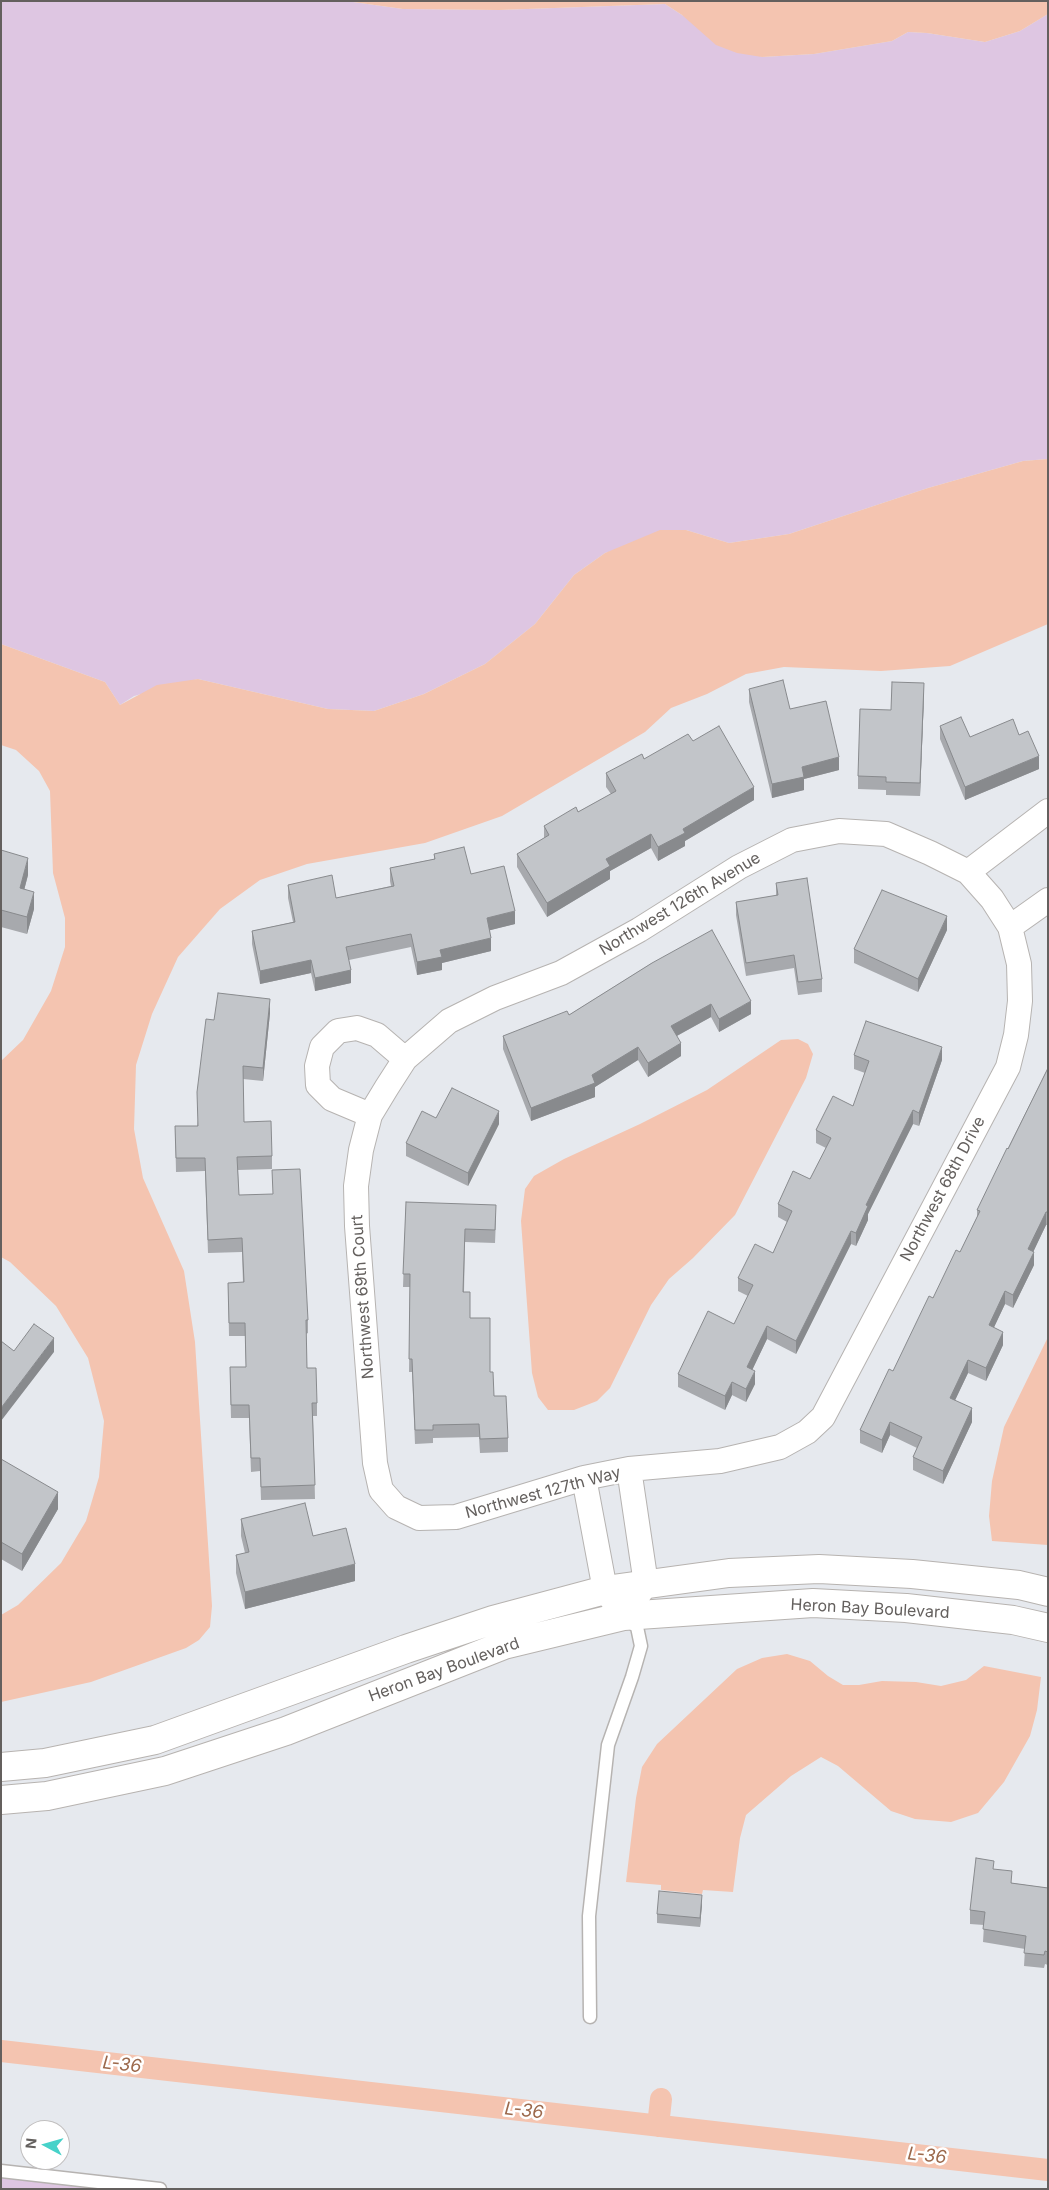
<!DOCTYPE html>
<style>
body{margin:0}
#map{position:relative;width:1049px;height:2190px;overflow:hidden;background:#e6e9ee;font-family:Inter,sans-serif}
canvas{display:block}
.frame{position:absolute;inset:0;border:2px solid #64605e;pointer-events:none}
.north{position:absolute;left:20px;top:2120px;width:50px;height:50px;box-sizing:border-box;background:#fff;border:1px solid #c1bfbf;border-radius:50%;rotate:276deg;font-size:14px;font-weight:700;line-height:20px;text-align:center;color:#64605e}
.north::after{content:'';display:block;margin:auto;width:18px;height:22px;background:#47d2c9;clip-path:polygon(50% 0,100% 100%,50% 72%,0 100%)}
</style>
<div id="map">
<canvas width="1049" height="2190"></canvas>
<div class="frame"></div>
<div class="north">N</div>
</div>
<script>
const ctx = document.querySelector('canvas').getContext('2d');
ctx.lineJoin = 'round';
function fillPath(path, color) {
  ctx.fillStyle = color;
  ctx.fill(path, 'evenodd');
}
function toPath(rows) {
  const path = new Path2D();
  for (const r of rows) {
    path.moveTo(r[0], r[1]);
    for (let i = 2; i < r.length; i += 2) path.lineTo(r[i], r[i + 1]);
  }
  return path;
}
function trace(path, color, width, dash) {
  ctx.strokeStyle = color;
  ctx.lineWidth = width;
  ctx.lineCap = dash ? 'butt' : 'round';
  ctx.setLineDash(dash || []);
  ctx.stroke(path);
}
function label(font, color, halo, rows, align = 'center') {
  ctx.font = font + ' Inter,sans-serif';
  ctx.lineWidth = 5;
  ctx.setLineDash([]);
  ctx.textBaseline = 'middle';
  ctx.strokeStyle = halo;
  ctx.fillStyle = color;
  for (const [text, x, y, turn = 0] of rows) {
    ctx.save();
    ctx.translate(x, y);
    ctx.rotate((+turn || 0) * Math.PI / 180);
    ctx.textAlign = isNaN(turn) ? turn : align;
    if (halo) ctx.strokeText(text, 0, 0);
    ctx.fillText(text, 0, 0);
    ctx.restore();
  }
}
fillPath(toPath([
 [1,1,346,1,403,9,499,10,665,4,682,15,762,57,814,54,892,41,908,32,927,33,985,42,1020,31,1048,14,1048,459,1023,461,928,488,789,534,729,543,686,530,605,553,574,575,535,624,485,664,424,694,374,711,328,709,198,679,134,696,120,705,105,682,1,644],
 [1,2171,160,2189,1,2189]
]), '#dec6e2');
fillPath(toPath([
 [346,1,1048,1,1048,14,1020,31,985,42,927,33,908,32,892,41,814,54,762,57,737,53,716,45,682,15,665,4,499,10,403,9],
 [1048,459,1048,624,950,666,881,671,784,667,746,674,707,694,671,708,645,732,502,816,425,843,307,864,260,880,220,909,178,957,152,1014,136,1065,134,1129,143,1178,184,1271,195,1342,212,1606,210,1627,199,1640,186,1648,91,1682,1,1702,1,1615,18,1605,61,1563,86,1521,99,1477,104,1421,88,1358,56,1306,10,1262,1,1257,1,1061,23,1040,51,991,65,947,65,918,53,873,50,791,39,771,16,750,1,745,1,644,105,682,120,705,157,685,198,679,328,709,374,711,424,694,485,664,535,624,574,575,605,553,660,530,686,530,729,543,789,534,928,488,1023,461],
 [798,1039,808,1044,813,1054,806,1078,735,1215,693,1258,669,1279,651,1305,610,1388,597,1401,574,1410,548,1410,538,1397,532,1373,521,1221,525,1189,534,1176,564,1159,640,1124,707,1090,781,1040],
 [1048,1337,1048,1545,992,1541,989,1516,992,1481,1004,1427],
 [787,1654,810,1661,828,1676,843,1685,859,1685,882,1681,916,1682,941,1686,966,1680,984,1666,1041,1677,1037,1710,1030,1736,1004,1782,978,1813,951,1822,915,1819,891,1811,838,1766,821,1757,791,1776,746,1815,740,1838,733,1892,703,1890,702,1894,661,1890,661,1885,626,1882,636,1798,642,1767,657,1744,737,1669,762,1658]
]), '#f4c4b0');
trace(toPath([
 [1,2051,1048,2170],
 [658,2126,661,2099]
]), '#f4c4b0', 22);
const lane = toPath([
 [590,2017,589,1916,608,1745,632,1677,641,1646,637,1627,626,1618],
 [1,2171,160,2189]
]);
const street = toPath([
 [839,831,886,834,930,853,968,872,992,899,1010,927,1019,964,1020,1001,1016,1035,1008,1067,823,1417,807,1432,780,1447,720,1461,629,1469,584,1478,456,1517,419,1518,396,1507,381,1490,375,1463,357,1226,356,1186,361,1150,370,1115,387,1087,405,1059,449,1021,495,998,561,973,639,930,739,867,792,840,839,831],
 [968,872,1048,811],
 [1010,927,1048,900],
 [370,1115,332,1099,318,1085,317,1066,322,1047,338,1031,357,1028,377,1035,405,1059],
 [584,1478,605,1590,624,1616,646,1584,629,1469]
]);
const secondary = toPath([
 [1,1767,45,1763,155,1740,406,1649,493,1620,605,1590,729,1573,819,1569,912,1574,1019,1585,1048,1592],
 [1,1800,47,1796,165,1771,286,1731,504,1645,624,1616,813,1603,906,1608,1013,1620,1048,1628]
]);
trace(lane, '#b6b3b1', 15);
trace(street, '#b6b3b1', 26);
trace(secondary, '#b7b3b0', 30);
trace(lane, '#fff', 12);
trace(street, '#fff', 24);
trace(secondary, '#fff', 28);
fillPath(toPath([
 [749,689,790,709,839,770,804,779,804,790,772,798,749,702],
 [924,696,920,796,886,795,886,790,858,789,858,776,891,710],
 [940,726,970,737,1039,769,965,800,940,739],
 [693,741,754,800,685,841,685,846,658,861,651,848,610,871,610,879,547,917,517,867,517,854,544,838,544,826,578,812,611,794,606,787,606,773],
 [1,850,28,875,24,890,34,909,27,934,1,927],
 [434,854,471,874,515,924,490,930,491,951,442,963,442,970,417,975,411,947,349,960,351,983,315,991,311,973,260,984,252,944,252,931,293,922,288,898,288,885,336,898,391,886,390,881,390,868,434,859],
 [776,883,822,979,822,992,798,995,794,968,746,976,736,915,736,902,776,896],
 [947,930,918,992,854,963,854,949],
 [652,963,751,1014,719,1032,711,1017,677,1036,681,1056,648,1077,638,1060,595,1087,595,1097,531,1121,503,1049,503,1036,569,1015],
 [270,1013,263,1081,243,1079,244,1122,272,1156,272,1169,238,1170,239,1195,308,1320,308,1333,306,1334,307,1368,317,1403,317,1416,313,1416,315,1499,261,1500,260,1471,251,1472,249,1418,231,1418,230,1381,246,1367,245,1336,229,1336,228,1283,243,1283,242,1252,208,1253,205,1171,176,1172,175,1126,197,1126,214,1020],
 [854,1055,942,1060,919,1126,913,1124,868,1214,868,1220,856,1246,851,1244,796,1354,767,1339,752,1370,755,1384,746,1402,732,1395,725,1410,678,1387,678,1374,734,1324,748,1296,738,1291,738,1278,773,1253,787,1222,778,1217,778,1204,810,1179,826,1148,816,1143,816,1130,853,1106,865,1073,854,1069],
 [1048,1068,1048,1225,1046,1225,1033,1252,1034,1265,1013,1308,1005,1304,994,1327,1003,1345,986,1381,968,1373,955,1400,972,1422,943,1484,913,1470,913,1457,917,1448,890,1435,882,1453,860,1443,860,1430,893,1371,933,1298,960,1252,977,1217,977,1210],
 [436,1118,499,1124,468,1186,406,1156,406,1143],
 [406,1202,496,1219,495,1243,465,1242,464,1292,470,1318,490,1372,494,1396,508,1438,508,1452,480,1453,479,1437,433,1438,433,1443,415,1444,412,1372,409,1372,410,1287,403,1287],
 [1,1459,58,1509,22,1571,1,1559],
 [241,1519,313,1536,355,1581,245,1609,236,1573,236,1555,245,1553,241,1536],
 [994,1869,1012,1883,1048,1888,1048,1965,1045,1964,1044,1968,1024,1966,1025,1949,983,1942,984,1925,970,1924,970,1910],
 [702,1904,700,1927,657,1923,657,1914]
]), '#a7a9ad');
fillPath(toPath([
 [924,683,924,696,920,796,920,783],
 [1039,756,1039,769,965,800,965,787],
 [839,757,839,770,804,779,804,790,772,798,772,784,802,767],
 [754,787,754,800,685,841,685,846,658,861,658,847,683,829],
 [651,834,651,848,610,871,610,879,547,917,547,903,606,859],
 [28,858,28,875,20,906,20,888],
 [34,892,34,909,27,934,27,917],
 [515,911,515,924,487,931,487,918],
 [947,916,947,930,918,992,918,979],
 [491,938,491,951,442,963,442,970,417,975,417,962,440,950],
 [311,960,311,973,260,984,260,971],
 [351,970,351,983,315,991,315,978],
 [270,999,270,1013,263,1081,263,1068],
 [751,1001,751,1014,719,1032,719,1019],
 [711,1004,711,1017,671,1039,671,1026],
 [681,1043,681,1056,648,1077,648,1063],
 [638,1047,638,1060,595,1087,595,1097,531,1121,531,1108,592,1075],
 [942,1047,942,1060,919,1126,919,1113],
 [913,1110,913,1124,868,1214,868,1220,856,1246,856,1233,866,1205],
 [499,1111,499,1124,468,1186,468,1173],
 [1046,1212,1046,1225,1028,1263,1028,1249],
 [851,1231,851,1244,796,1354,796,1341],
 [1034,1252,1034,1265,1013,1308,1013,1295],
 [1005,1291,1005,1304,989,1338,989,1325],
 [767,1326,767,1339,747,1381,747,1367],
 [1003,1332,1003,1345,986,1381,986,1368],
 [54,1338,54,1352,1,1421,1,1408],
 [968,1360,968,1373,950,1411,950,1398],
 [755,1371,755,1384,746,1402,746,1389],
 [732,1382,732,1395,725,1410,725,1396],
 [972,1408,972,1422,943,1484,943,1471],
 [890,1422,890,1435,882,1453,882,1440],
 [58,1492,58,1509,22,1571,22,1554],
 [355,1564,355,1581,245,1609,245,1592],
 [702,1895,702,1904,700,1927,700,1918]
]), '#888a8d');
const building = toPath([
 [783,680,790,709,826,701,839,757,802,767,804,777,772,784,749,689,783,680],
 [892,682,924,683,920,783,886,782,886,777,858,776,860,709,891,710,892,682],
 [961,717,970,737,1013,719,1019,735,1028,731,1039,756,965,787,940,726,961,717],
 [719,726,754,787,683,829,685,833,658,847,651,834,606,859,610,866,547,903,517,854,549,835,544,826,576,807,578,812,616,791,606,773,642,754,644,759,688,734,693,741,719,726],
 [464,847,471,874,504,866,515,911,487,918,491,938,440,950,442,957,417,962,411,934,346,947,351,970,315,978,311,960,260,971,252,931,295,922,288,885,332,875,336,898,394,886,390,868,435,859,434,854,464,847],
 [1,850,28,858,20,888,34,892,27,917,1,910,1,850],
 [807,878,822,979,798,982,794,955,746,963,736,902,778,895,776,883,807,878],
 [882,890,947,916,918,979,854,949,882,890],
 [712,930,751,1001,719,1019,711,1004,671,1026,681,1043,648,1063,638,1047,592,1075,595,1083,531,1108,503,1036,567,1011,569,1015,652,963,712,930],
 [218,993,270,999,263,1068,243,1066,244,1122,271,1121,272,1156,237,1157,239,1195,273,1194,272,1170,300,1169,308,1320,306,1320,307,1368,316,1368,317,1403,312,1403,315,1485,261,1487,260,1458,251,1458,249,1405,231,1405,230,1367,246,1367,245,1323,229,1323,228,1283,244,1282,242,1238,208,1240,205,1158,176,1158,175,1126,198,1126,197,1092,206,1019,214,1020,218,993],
 [866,1021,942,1047,919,1113,913,1110,866,1205,868,1206,856,1233,851,1231,796,1341,767,1326,747,1367,755,1371,746,1389,732,1382,725,1396,678,1374,708,1311,734,1324,753,1285,738,1278,755,1244,773,1253,792,1211,778,1204,793,1171,810,1179,831,1138,816,1130,833,1096,853,1106,869,1061,854,1055,866,1021],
 [1048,1068,1048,1212,1046,1212,1028,1249,1034,1252,1013,1295,1005,1291,989,1325,1003,1332,986,1368,968,1360,950,1398,972,1408,943,1471,913,1457,922,1437,890,1422,882,1440,860,1430,889,1369,893,1371,929,1296,933,1298,956,1250,960,1252,980,1211,977,1210,1007,1148,1008,1149,1048,1068],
 [452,1088,499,1111,468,1173,406,1143,422,1111,436,1118,452,1088],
 [406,1202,496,1205,495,1230,465,1229,463,1292,470,1292,470,1318,490,1318,490,1372,493,1372,494,1396,506,1396,508,1438,480,1439,479,1424,433,1425,433,1430,415,1430,412,1359,409,1359,410,1274,403,1274,406,1202],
 [34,1324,54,1338,1,1408,1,1341,14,1351,34,1324],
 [1,1459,58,1492,22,1554,1,1542,1,1459],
 [305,1503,313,1536,346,1528,355,1564,245,1592,236,1555,249,1552,241,1519,305,1503],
 [976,1858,994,1861,993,1869,1012,1871,1011,1883,1048,1888,1048,1952,1045,1951,1044,1955,1024,1953,1026,1936,983,1929,985,1912,970,1910,976,1858],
 [659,1891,702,1895,700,1918,657,1914,659,1891]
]);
fillPath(building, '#c2c5c9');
trace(building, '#888a8d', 1);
label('16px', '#64605e', '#fff', [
 ["Northwest 126th Avenue",680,904,-31],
 ["Northwest 68th Drive",943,1189,-62],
 ["Northwest 69th Court",363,1297,-94],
 ["Northwest 127th Way",543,1493,-15],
 ["Heron Bay Boulevard",870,1609,3],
 ["Heron Bay Boulevard",444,1670,-20]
]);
label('italic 18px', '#9c694c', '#fff', [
 ["L-36",122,2065,6],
 ["L-36",524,2111,6],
 ["L-36",927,2156,6]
]);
</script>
